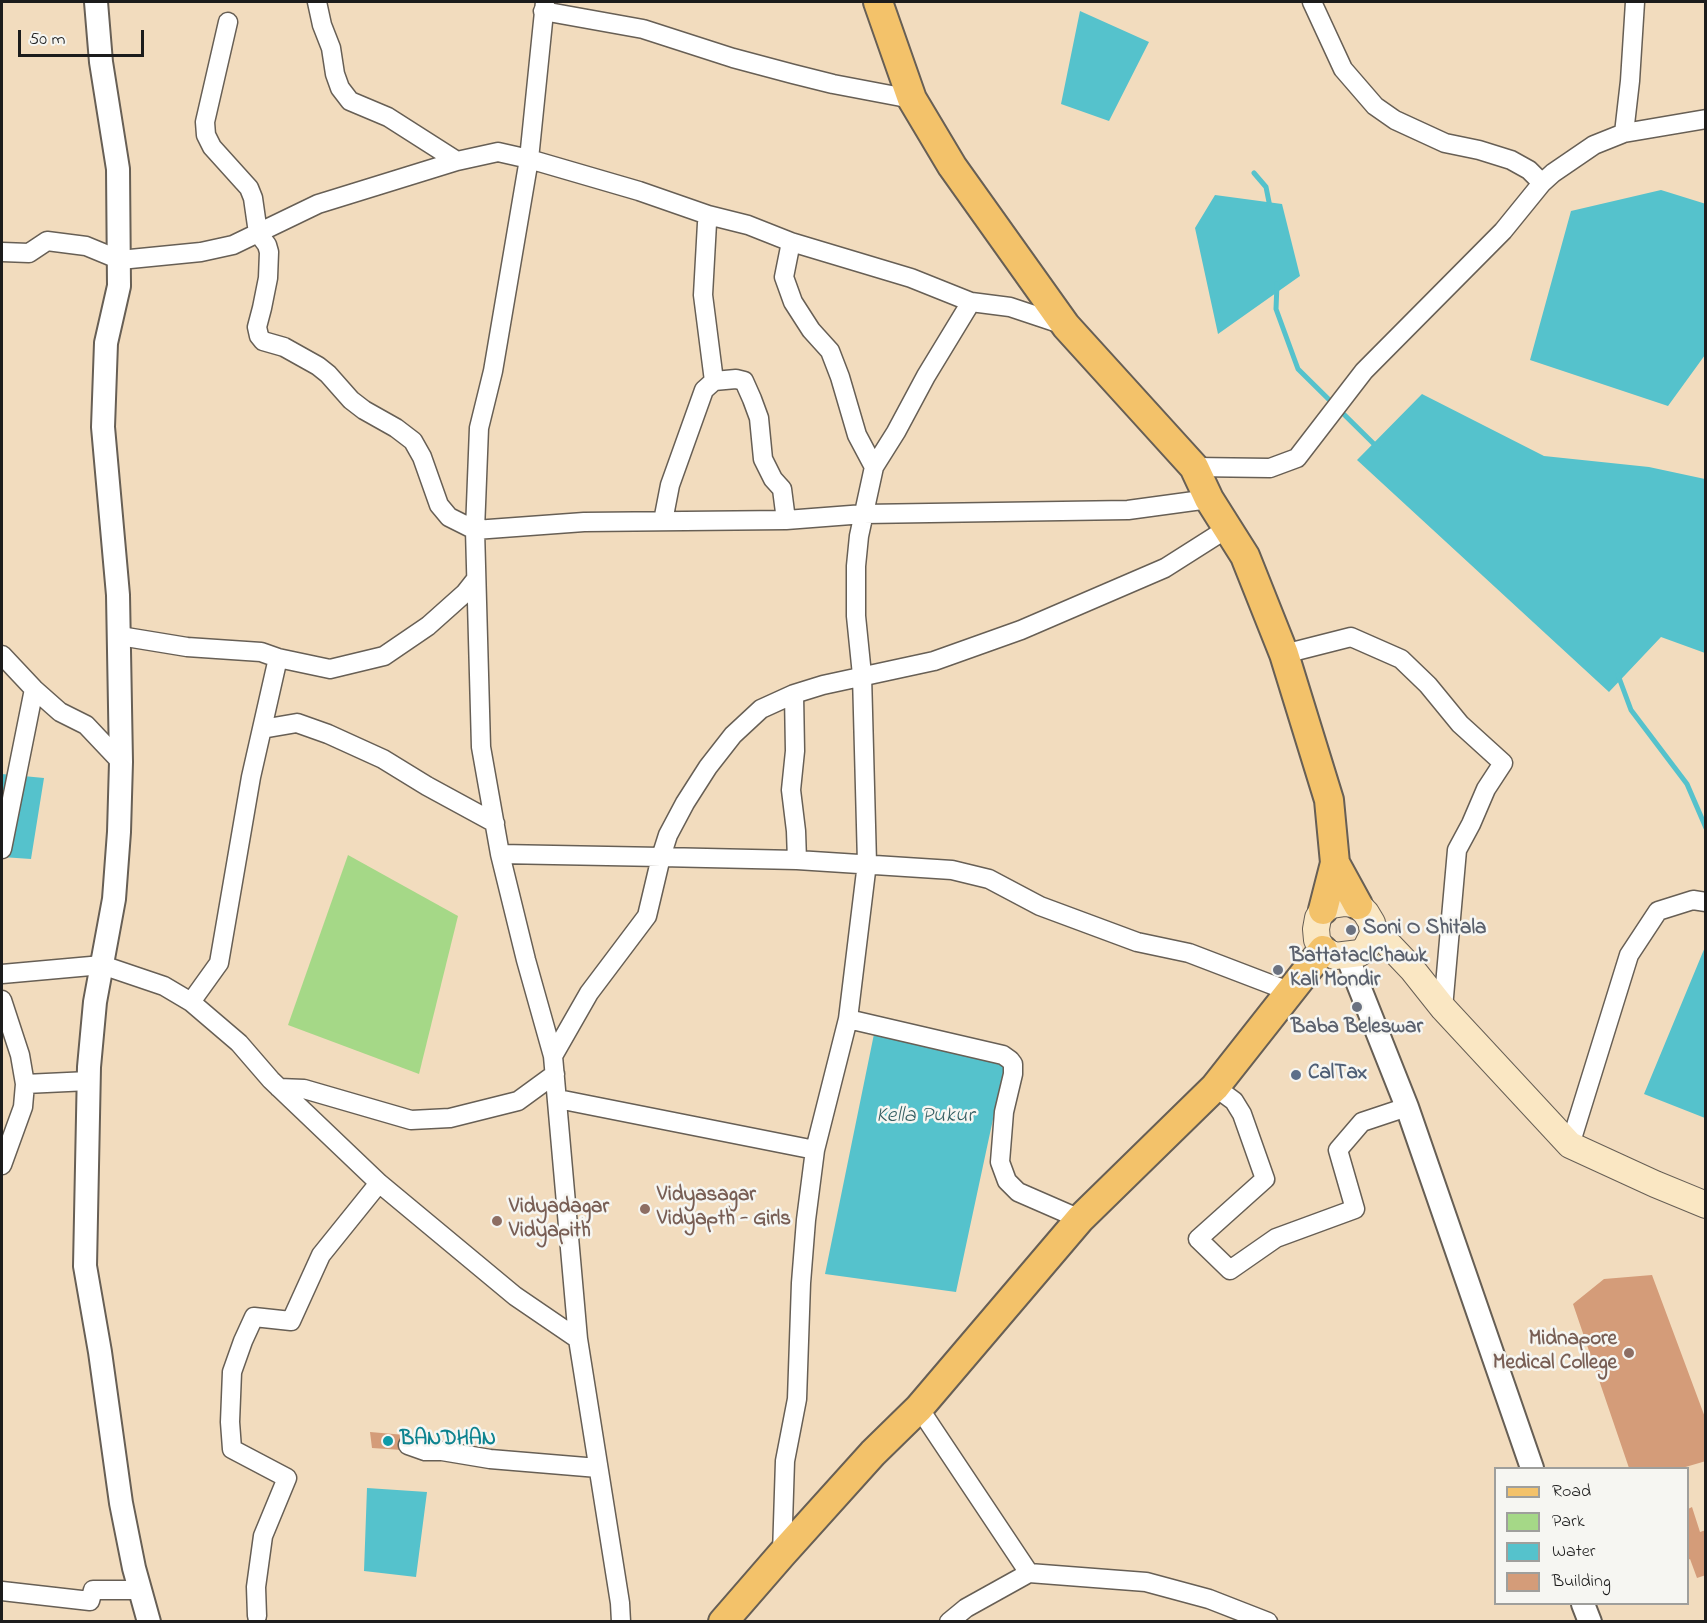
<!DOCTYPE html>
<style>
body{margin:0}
#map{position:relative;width:1707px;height:1623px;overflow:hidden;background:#f2dcbe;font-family:"Indie Flower",sans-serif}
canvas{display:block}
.frame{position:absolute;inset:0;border:3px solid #1c1c1c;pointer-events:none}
.legend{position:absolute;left:1494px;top:1467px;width:195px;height:138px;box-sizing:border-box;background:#f6f6f2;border:2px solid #9f9f9c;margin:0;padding:8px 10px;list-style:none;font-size:18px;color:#1c1c1c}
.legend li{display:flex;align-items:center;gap:12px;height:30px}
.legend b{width:30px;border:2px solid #9f9f9c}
.scale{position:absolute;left:18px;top:30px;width:126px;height:27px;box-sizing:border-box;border:3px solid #1c1c1c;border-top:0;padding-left:8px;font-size:18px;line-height:21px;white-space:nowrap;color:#1c1c1c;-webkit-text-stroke:4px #f6f6f2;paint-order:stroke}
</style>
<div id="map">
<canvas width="1707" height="1623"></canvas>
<div class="frame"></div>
<ul class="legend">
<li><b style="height:8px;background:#f3c26a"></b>Road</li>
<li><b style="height:16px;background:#a5d887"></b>Park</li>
<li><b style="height:16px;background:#55c2cc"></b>Water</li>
<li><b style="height:16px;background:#d49c79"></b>Building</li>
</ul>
<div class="scale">50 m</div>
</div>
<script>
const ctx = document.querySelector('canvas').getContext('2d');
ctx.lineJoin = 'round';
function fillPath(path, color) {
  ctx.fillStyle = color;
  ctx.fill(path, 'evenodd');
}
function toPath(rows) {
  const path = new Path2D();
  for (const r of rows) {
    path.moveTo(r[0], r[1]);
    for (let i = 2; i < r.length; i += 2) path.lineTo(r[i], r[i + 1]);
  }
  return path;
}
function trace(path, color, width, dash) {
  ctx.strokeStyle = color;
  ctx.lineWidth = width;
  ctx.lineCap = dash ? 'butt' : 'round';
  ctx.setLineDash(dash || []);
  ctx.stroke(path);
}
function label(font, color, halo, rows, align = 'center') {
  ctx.font = font + ' "Indie Flower",sans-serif';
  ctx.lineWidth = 5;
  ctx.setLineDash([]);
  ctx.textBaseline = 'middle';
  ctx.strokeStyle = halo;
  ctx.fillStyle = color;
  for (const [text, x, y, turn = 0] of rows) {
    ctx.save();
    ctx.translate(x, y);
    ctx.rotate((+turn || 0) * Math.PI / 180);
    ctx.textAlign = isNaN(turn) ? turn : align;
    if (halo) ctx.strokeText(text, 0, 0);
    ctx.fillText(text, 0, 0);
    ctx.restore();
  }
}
fillPath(toPath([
 [348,855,458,916,419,1074,288,1025]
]), '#a5d887');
fillPath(toPath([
 [1080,11,1149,42,1109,121,1061,104],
 [1661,190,1706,204,1705,355,1668,406,1530,360,1571,211],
 [1215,195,1282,204,1300,276,1218,334,1195,228],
 [1422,394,1544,456,1649,467,1705,479,1705,653,1661,637,1609,692,1357,460],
 [2,774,44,778,31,859,2,857],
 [1705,947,1706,948,1705,1118,1644,1094],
 [874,1034,1005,1063,956,1292,825,1274],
 [367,1488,427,1492,416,1577,364,1571]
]), '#55c2cc');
trace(toPath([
 [1254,173,1266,187,1270,207],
 [1277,284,1276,309,1298,369,1378,448],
 [1618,675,1631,710,1687,784,1706,828]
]), '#55c2cc', 5);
fillPath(toPath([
 [1652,1275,1706,1420,1706,1461,1682,1468,1629,1468,1573,1304,1604,1279],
 [370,1432,405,1435,402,1450,372,1448],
 [1692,1507,1700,1532,1706,1530,1706,1575,1697,1578,1690,1559,1688,1560,1688,1509]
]), '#d49c79');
const minor = toPath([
 [317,2,322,25,331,48,335,74,340,88,350,101,388,117,457,161],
 [545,2,529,159,493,371,479,428,475,530,481,747,500,854,526,960,553,1056,578,1339,620,1603,621,1622],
 [1312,2,1343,69,1375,106,1395,120,1445,143,1479,150,1511,160,1529,170,1542,183],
 [543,11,643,29,733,58,793,74,833,84,912,99],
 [228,22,205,122,206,135,212,147,249,188,253,198,258,233,267,245,269,252,268,278,262,308,257,327,259,336,263,341,284,347,318,366,328,374,351,400,364,410,396,428,413,441,422,457,439,505,449,517,475,530,584,522,786,520,864,514,1128,510,1209,499],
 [1624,133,1630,81,1635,2],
 [707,223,703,295,714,381],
 [791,242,784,277,793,302,811,330,830,351,840,377,857,435,874,467],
 [2,252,29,253,47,241,86,246,120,260,201,252,233,245,318,204,457,161,498,152,529,159,639,191,708,215,748,225,791,242,911,278,971,302,1010,307,1064,325],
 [1194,467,1270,468,1297,458,1364,371,1503,231,1542,183,1553,173,1594,145,1624,133,1706,119],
 [663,521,670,485,704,390,714,381,736,379,744,381,752,399,759,418,763,459,773,479,782,489,786,520],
 [120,636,187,647,261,652,278,658,330,669,384,656,428,626,465,593,476,579],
 [1284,654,1351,637,1401,659,1428,685,1460,724,1503,763,1486,789,1471,824,1457,850,1443,1008],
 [2,655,34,689,60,712,86,725,121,762],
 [794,694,795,751,791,790,796,831,797,860],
 [262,729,297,723,328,734,383,759,427,786,495,823],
 [2,849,34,689],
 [500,854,661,857,668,835,685,803,708,767,733,735,761,709,794,694,823,685,934,661,1021,630,1165,568,1228,528],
 [2,974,102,965,164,986,191,1002,239,1043,271,1080,379,1183,515,1296,578,1339],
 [2,1000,20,1055,25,1084,23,1107,2,1165],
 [191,1002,219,963,251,777,278,658],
 [848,1019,1003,1055,1010,1060,1013,1064,1013,1074,1004,1112,1000,1162,1007,1181,1018,1192,1080,1219],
 [553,1056,589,993,647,916,661,857,797,860,952,870,989,879,1040,906,1137,942,1189,953,1291,992],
 [25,1084,89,1081],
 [1215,1087,1234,1101,1242,1114,1265,1179,1198,1239,1230,1270,1276,1238,1355,1209,1338,1150,1362,1122,1407,1107],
 [279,1088,304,1089,411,1120,450,1118,518,1101,555,1074],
 [558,1099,815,1150],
 [1570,1145,1629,955,1658,911,1693,900,1706,902],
 [919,1408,1029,1573,1146,1582,1209,1599,1268,1622],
 [408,1445,425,1451,442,1451,490,1459,598,1468],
 [782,1554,785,1461,797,1399,801,1283,806,1220,815,1150,848,1019,867,863,862,675,856,616,856,566,859,536,874,467,896,432,926,376,971,302],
 [2,1591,90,1601,93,1590,140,1590],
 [257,1616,256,1587,263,1536,287,1478,232,1449,230,1422,232,1372,243,1341,254,1317,291,1321,321,1255,379,1183],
 [949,1622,966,1608,1029,1573]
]);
const tertiary = toPath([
 [96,2,101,62,118,169,119,286,106,343,103,427,118,595,121,762,119,832,114,899,95,1002,89,1067,85,1266,100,1352,121,1503,134,1568,149,1622],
 [1347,956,1407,1107,1532,1468],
 [1583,1604,1590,1622]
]);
const secondary = toPath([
 [1345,903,1358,905,1366,913,1372,923,1373,934,1366,948,1360,953,1335,956,1323,950,1317,940,1316,929,1318,918,1323,910,1332,905,1345,903],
 [1372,927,1412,969,1443,1008,1570,1145,1655,1184,1706,1205]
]);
const primary = toPath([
 [878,2,912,99,952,166,1066,326,1194,467,1209,499,1245,556,1284,654,1329,800,1335,863,1323,910],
 [1335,863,1358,905],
 [723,1622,782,1554,873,1453,919,1408,1080,1219,1215,1087,1323,950]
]);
trace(minor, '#675f55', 21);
trace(tertiary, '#675f55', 26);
trace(secondary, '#675f55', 28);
trace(primary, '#675f55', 32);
trace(minor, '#fff', 18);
trace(tertiary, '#fff', 22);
trace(secondary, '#fae7c3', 26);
trace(primary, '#f3c26a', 28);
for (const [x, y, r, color] of [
 [1351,930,6,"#6b7280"],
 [1278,970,6,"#6b7280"],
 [1357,1007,6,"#6b7280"],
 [1296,1075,6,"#5c6f8a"],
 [645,1209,6,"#8d6e63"],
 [497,1221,6,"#8d6e63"],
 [1629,1353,6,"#8d6e63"],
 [388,1441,6,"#0f9aa8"]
]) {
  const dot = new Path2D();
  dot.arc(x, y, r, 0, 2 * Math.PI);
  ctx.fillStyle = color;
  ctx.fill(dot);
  trace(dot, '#f6f6f2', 2);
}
label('bold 21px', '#5b616d', '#f6f6f2', [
 ["Soni O Shitala",1363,930],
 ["BattataclChawk",1290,958],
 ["Kali Mondir",1290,982],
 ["Baba Beleswar",1357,1029,"center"]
], 'left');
label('bold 21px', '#4e5e75', '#f6f6f2', [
 ["CalTax",1308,1075]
], 'left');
label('bold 21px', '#785e54', '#f6f6f2', [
 ["Vidyasagar",657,1197],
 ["Vidyapth - Girls",657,1221],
 ["Vidyadagar",509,1209],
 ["Vidyapith",509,1233],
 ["Midnapore",1617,1341,"right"],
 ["Medical College",1617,1365,"right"]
], 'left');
label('bold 21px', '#0d838f', '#f6f6f2', [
 ["BANDHAN",400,1441]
], 'left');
label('italic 22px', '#335e62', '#f6f6f2', [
 ["Kella Pukur",925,1117]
]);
</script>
